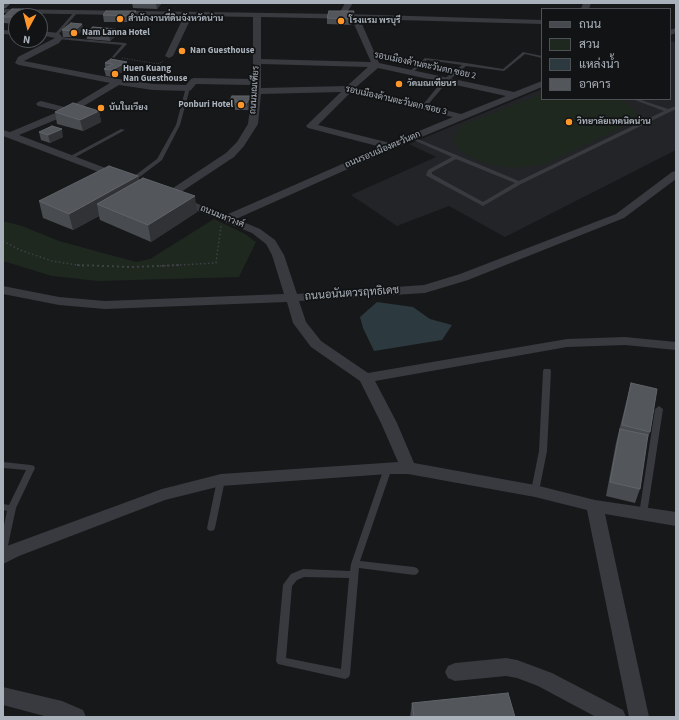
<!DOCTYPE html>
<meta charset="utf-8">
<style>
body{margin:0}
#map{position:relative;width:679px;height:720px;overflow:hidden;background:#17181a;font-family:"Source Sans 3",Sarabun,sans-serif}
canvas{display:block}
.frame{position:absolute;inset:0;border:4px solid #a9b1ba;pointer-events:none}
.legend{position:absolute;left:541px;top:8px;width:130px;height:92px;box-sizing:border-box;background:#121315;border:1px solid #4e5257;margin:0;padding:5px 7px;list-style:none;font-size:12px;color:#a9b1ba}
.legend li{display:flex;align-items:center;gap:8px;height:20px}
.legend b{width:20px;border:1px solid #4e5257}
.north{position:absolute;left:8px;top:8px;width:40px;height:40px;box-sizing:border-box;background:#121315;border:1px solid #4e5257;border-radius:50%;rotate:187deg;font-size:11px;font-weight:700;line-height:16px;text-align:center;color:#a9b1ba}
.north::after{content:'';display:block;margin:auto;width:14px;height:18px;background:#ff962a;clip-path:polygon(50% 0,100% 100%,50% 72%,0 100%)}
</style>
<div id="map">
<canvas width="679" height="720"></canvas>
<div class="frame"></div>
<ul class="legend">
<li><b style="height:5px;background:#464a4f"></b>ถนน</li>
<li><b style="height:11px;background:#1f281f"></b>สวน</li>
<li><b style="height:11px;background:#2c393f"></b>แหล่งน้ำ</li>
<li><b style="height:11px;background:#53565b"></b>อาคาร</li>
</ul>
<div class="north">N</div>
</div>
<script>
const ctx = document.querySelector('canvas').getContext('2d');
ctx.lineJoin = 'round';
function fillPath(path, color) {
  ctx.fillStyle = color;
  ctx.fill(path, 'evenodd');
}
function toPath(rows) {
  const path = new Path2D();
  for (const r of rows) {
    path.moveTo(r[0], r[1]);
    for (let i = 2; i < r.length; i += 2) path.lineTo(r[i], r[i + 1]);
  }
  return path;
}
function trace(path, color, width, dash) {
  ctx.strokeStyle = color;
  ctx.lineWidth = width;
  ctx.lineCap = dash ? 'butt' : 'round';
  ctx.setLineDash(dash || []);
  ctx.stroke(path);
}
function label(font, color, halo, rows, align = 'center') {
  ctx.font = font + ' "Source Sans 3",Sarabun,sans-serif';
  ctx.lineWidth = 3.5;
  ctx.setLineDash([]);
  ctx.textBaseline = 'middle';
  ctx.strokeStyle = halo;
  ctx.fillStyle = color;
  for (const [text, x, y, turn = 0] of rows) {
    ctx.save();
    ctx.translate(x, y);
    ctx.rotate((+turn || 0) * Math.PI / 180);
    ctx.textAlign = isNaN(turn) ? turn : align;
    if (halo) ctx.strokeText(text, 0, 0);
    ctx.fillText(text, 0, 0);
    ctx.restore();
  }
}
fillPath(toPath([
 [670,41,676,43,676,150,505,237,449,206,397,226,351,195,436,157,409,144,542,89,542,99,670,99]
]), '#232427');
fillPath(toPath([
 [542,94,542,99,621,99,635,110,635,121,543,165,515,168,485,163,461,152,453,139,460,126],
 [214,219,245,234,256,242,239,277,98,281,52,276,3,261,3,221,22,226,59,241,136,262,150,259]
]), '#1f281f');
fillPath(toPath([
 [377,302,413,307,430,319,452,325,442,340,374,351,363,328,360,317]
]), '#2c393f');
trace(toPath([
 [122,58,158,64],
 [147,77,163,65,158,64,163,61]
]), '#3e4146', 1, [1, 1.5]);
trace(toPath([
 [3,241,20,250,52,261,84,266],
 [160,266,216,263,221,226]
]), '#3e4146', 1.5, [1.5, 2.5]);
trace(toPath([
 [77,265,132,267,181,265]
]), '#3e4146', 2, [2, 3]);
fillPath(toPath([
 [75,11,78,12,57,36,55,36,55,34,75,11],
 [59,37,125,43,127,44,114,58,112,57,122,45,58,39,58,37,59,37],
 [523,52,542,56,542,58,525,54,504,71,466,66,448,81,425,108,421,107,444,79,462,65,427,60,412,73,410,73,410,71,425,58,466,63,503,69,523,52],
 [186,87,190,88,180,125,162,160,133,182,129,182,129,180,157,159,176,125,186,87],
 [632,99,638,99,668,109,676,106,676,109,521,184,483,206,427,176,426,175,428,170,452,157,409,138,413,137,519,181,664,111,632,99],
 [456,159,515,183,483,202,432,174,432,172,456,159],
 [121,129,125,130,70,160,65,159,121,129],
 [544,369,550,369,551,371,547,451,539,491,538,493,535,494,532,493,531,491,539,451,543,371,544,369],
 [659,406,663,409,647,514,646,516,643,517,640,516,639,514,655,409,659,406],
 [3,462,31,465,34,466,35,468,16,508,7,550,6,552,3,553,3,530,7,511,3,510,3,504,9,505,26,470,3,468,3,462],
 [388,465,391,466,392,468,360,561,414,567,417,568,419,571,417,574,414,575,359,568,350,674,349,677,345,679,278,664,276,661,283,585,285,582,291,574,303,569,350,571,351,564,384,468,385,466,388,465],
 [304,577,349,578,341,669,286,658,292,586,297,580,304,577],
 [221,477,224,478,225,480,215,528,214,530,211,531,208,530,207,528,217,480,218,478,221,477]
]), '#383a3f');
fillPath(toPath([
 [345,3,353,3,346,14,542,20,542,24,362,19,362,24,379,63,514,92,542,81,542,87,395,148,236,219,260,229,275,240,284,255,297,294,424,285,460,274,616,214,672,172,676,171,676,179,624,218,468,280,425,293,299,301,306,322,321,341,368,373,567,339,625,337,676,342,676,350,625,345,567,347,375,381,397,423,414,463,535,485,595,500,676,512,676,526,605,514,649,717,629,717,587,510,535,497,408,474,388,474,221,486,165,500,19,556,3,564,3,548,7,546,162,489,221,474,398,462,381,423,360,381,311,347,293,323,287,302,105,309,59,305,3,294,3,286,59,297,105,301,284,294,272,255,266,244,252,233,175,202,174,200,179,197,183,198,226,215,381,147,308,128,306,126,308,124,341,92,261,94,258,124,244,146,234,157,172,198,168,199,163,196,164,194,226,153,237,142,248,124,253,85,196,84,191,90,188,91,153,90,119,85,72,113,19,135,121,174,122,176,121,178,117,179,3,136,3,130,10,132,60,111,38,106,36,104,38,102,41,101,68,108,110,83,19,65,15,63,18,57,55,38,40,35,40,31,59,33,63,38,59,43,24,61,118,79,153,84,186,85,191,79,194,78,253,79,253,17,192,16,173,56,169,58,165,56,184,16,3,13,3,9,339,14,345,3],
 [261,17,355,19,354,24,371,62,261,59,261,17],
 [261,64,368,67,347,86,261,88,261,64],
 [378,68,506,96,461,114,355,88,378,68],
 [351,92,453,117,390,143,318,125,351,92],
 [583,3,591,3,589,9,581,9,583,3],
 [676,28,676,33,670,35,670,30,676,28],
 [3,30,16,31,16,35,3,34,3,30],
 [506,658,517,660,552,673,623,710,626,717,596,717,538,686,517,678,506,676,455,681,448,678,445,672,448,666,455,663,506,658],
 [3,687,62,701,83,710,86,717,48,717,3,705,3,687]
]), '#383a3f');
fillPath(toPath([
 [3,3,11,3,6,8,3,9,3,3]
]), '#464a4f');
fillPath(toPath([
 [132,3,162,3,157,9,133,8],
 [24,9,25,15,24,16,16,16,16,24,4,23,3,16],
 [136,11,137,17,134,22,104,22,103,15],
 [327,18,354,18,352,25,327,24],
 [82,24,83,30,75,37,63,37,62,30],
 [116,29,117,35,110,41,87,39,86,32],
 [111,59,128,69,113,77,106,76,104,69,105,68,105,63],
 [232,96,251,104,248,110,235,110,235,107,231,107,230,100],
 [99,111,101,122,83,131,57,124,55,112],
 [39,132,63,137,50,143,41,140],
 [138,176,139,180,197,212,151,242,100,220,99,216,73,230,43,218,39,201],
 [631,383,650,432,647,440,640,489,635,503,606,496,616,443],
 [412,703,515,717,410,717]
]), '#484b4f');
fillPath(toPath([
 [156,3,162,3,157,9],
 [24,9,25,15,24,16,16,16,16,24,14,17],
 [136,11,137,17,134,22,133,16],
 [354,11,354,18,352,25,352,19],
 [82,24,83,30,75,37,74,31],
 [116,29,117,35,110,41,109,34],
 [127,62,128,69,113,77,112,70],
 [250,96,251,104,248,110,247,103],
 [99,111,101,122,83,131,80,120],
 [62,129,63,137,50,143,48,135],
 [138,176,141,192,97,204,99,216,73,230,69,214],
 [195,196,197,212,151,242,148,225]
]), '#303235');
const building = toPath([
 [12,9,24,9,14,17,3,17,12,9],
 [106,11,136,11,133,16,103,15,106,11],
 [329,11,354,11,352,19,327,18,329,11],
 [71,23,82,24,74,31,62,30,71,23],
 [93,27,116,29,109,34,86,32,93,27],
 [111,59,127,62,112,70,104,69,113,64,105,63,111,59],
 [232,96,250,96,247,103,235,102,236,100,230,100,232,96],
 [73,103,99,111,80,120,55,112,73,103],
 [52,126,62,129,48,135,39,132,52,126],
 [109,166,138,176,69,214,39,201,109,166],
 [143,178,195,196,148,225,97,204,143,178],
 [631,383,657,389,650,432,622,425,631,383],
 [620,429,648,435,640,489,610,482,620,429],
 [508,693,515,717,414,717,412,703,508,693]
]);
fillPath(building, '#53565b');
trace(building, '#60646a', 1);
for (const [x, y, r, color] of [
 [120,19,4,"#ff962a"],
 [341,21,4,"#ff962a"],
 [74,33,4,"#ff962a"],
 [182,51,4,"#ff962a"],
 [115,74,4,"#ff962a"],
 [399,84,4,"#ff962a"],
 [241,105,4,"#ff962a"],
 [101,108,4,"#ff962a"],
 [569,122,4,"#ff962a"]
]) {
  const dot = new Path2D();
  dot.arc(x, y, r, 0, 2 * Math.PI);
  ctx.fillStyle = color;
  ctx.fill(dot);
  trace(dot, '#121315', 1.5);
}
label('bold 9px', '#a9b1ba', '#121315', [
 ["สำนักงานที่ดินจังหวัดน่าน",128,19],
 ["โรงแรม พรบุรี",349,21],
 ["Nam Lanna Hotel",82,33],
 ["Nan Guesthouse",190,51],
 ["Huen Kuang",123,69],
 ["Nan Guesthouse",123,79],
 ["วัดมณเฑียนร",407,84],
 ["Ponburi Hotel",233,105,"right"],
 ["บ้นในเวียง",109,108],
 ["วิทยาลัยเทคนิคน่าน",577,122]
], 'left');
label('9px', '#a9b1ba', '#121315', [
 ["รอบเมืองด้านตะวันตก ซอย 2",425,66,12],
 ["ถนนมณเฑียร",255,90,-86],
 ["รอบเมืองด้านตะวันตก ซอย 3",396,101,13],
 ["ถนนรอบเมืองตะวันตก",383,150,-23],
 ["ถนนมหาวงศ์",222,217,22]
]);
label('11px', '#a9b1ba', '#121315', [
 ["ถนนอนันตวรฤทธิเดช",352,294,-4]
]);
</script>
